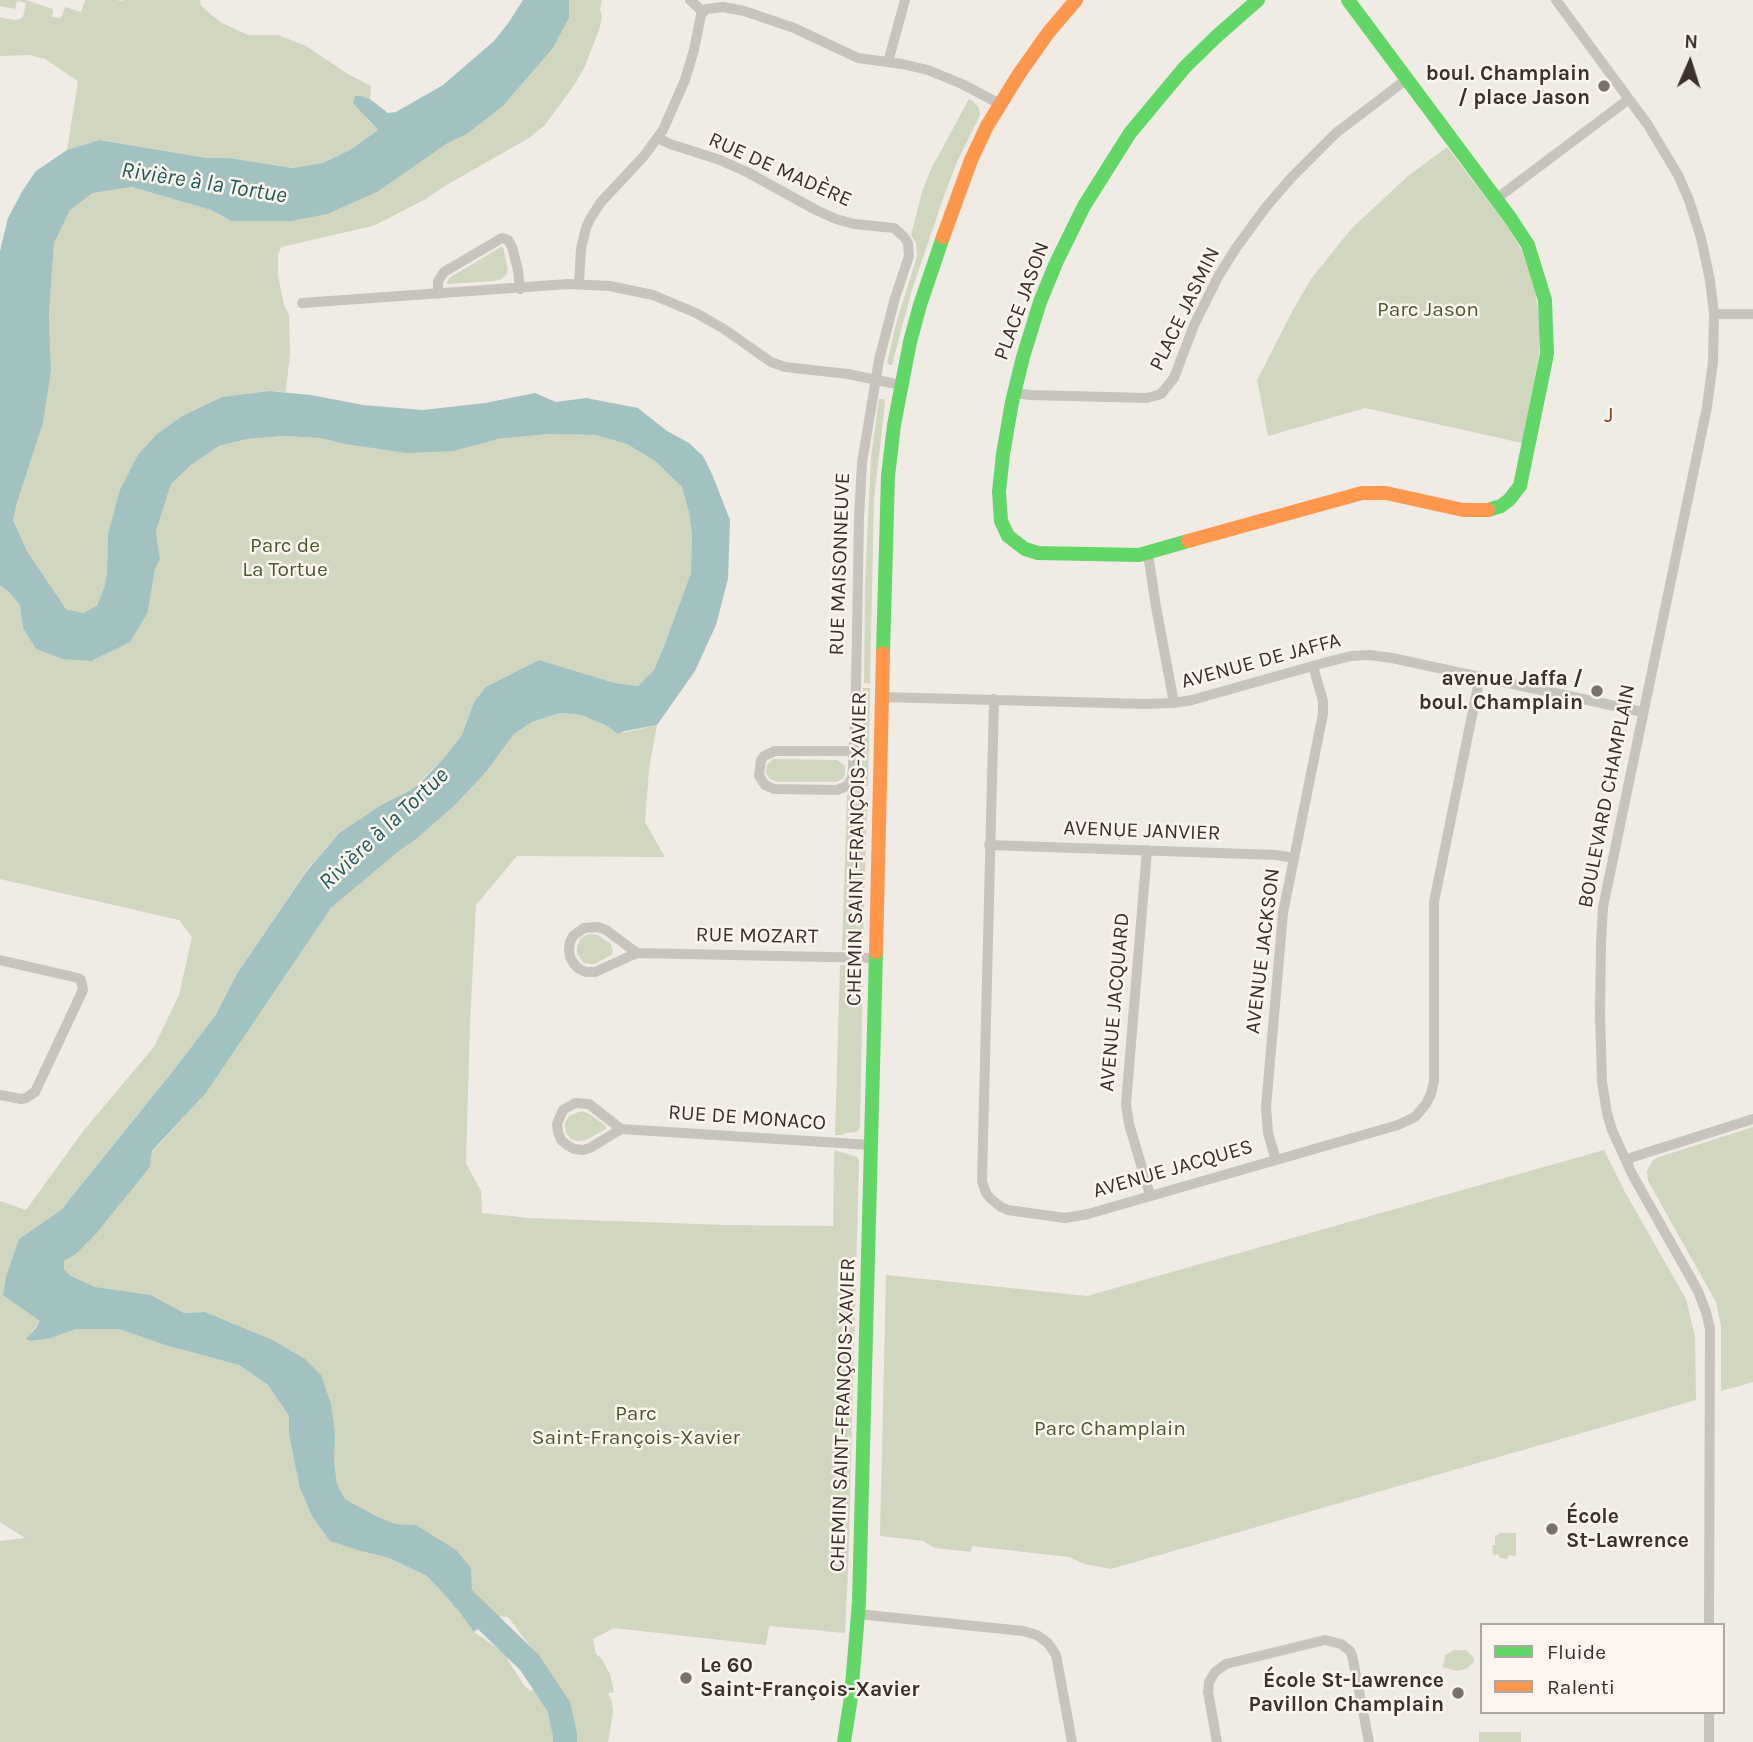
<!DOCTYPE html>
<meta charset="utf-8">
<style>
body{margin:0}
#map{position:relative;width:1753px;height:1742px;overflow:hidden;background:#f0ebe5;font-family:Karla,sans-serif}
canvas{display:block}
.legend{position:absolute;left:1480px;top:1623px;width:245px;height:91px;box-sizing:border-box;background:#fbf5ee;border:2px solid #aea6a0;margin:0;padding:9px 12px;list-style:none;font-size:21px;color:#3b302b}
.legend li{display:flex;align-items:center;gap:14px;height:35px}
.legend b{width:35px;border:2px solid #aea6a0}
.north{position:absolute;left:1655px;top:28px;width:70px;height:70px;-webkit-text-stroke:5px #fbf5ee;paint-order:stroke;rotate:3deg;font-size:19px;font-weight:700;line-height:28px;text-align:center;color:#3b302b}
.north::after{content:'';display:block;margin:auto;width:24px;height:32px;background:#3b302b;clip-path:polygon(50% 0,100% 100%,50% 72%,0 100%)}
</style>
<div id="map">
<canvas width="1753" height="1742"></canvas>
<ul class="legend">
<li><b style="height:9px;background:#63d668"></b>Fluide</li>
<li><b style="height:9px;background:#ff974d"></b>Ralenti</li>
</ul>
<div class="north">N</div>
</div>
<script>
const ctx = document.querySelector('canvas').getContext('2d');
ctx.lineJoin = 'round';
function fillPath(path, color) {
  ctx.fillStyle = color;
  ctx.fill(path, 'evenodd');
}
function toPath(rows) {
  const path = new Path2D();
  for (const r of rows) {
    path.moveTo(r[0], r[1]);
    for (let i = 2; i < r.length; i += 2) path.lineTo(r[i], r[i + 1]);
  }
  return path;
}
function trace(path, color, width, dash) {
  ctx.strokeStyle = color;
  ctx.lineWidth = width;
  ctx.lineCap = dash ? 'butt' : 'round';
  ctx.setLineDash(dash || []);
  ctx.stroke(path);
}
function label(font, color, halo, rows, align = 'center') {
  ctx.font = font + ' Karla,sans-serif';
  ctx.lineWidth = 5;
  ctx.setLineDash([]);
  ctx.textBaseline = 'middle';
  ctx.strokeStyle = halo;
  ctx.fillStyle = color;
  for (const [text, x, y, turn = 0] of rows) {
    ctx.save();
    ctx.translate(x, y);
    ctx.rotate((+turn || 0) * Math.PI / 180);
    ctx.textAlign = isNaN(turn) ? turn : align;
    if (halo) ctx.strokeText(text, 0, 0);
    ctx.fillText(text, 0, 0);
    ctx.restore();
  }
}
fillPath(toPath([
 [0,0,26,0,53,9,52,17,59,18,62,16,65,7,81,12,85,0,116,0,122,1,123,0,200,0,201,6,220,22,248,35,278,35,306,46,348,74,371,86,370,99,361,96,367,119,378,130,350,150,323,163,294,168,229,158,207,158,99,140,67,150,78,81,45,59,29,55,0,56,0,17,14,20,20,19,23,17,26,3,17,1,15,9,0,6],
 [569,0,602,0,600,9,602,17,599,30,585,66,575,84,545,125,529,138,443,187,426,199,373,226,281,247,278,255,278,275,284,305,289,315,290,353,286,392,269,391,222,397,182,416,157,434,108,534,107,572,104,588,98,606,83,613,66,609,27,551,13,520,17,503,43,423,51,371,49,315,54,243,70,210,93,193,132,187,211,210,231,221,446,144,467,134,503,106,553,48,569,18],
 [969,99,974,102,979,108,980,115,957,162,944,196,911,293,892,365,890,365,887,363,896,324,917,256,916,243,911,235,922,192,930,171],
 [1447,147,1508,227,1522,251,1535,289,1540,324,1539,355,1522,443,1365,408,1268,436,1257,380,1293,310,1311,279,1352,228,1408,176],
 [501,247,503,247,508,270,506,275,501,279,495,281,448,284,447,283,449,278],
 [879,399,884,399,885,403,874,499,870,684,864,683,865,583,871,457],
 [548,434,595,435,627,444,655,461,682,487,689,513,692,534,691,573,664,646,654,670,638,686,615,683,539,660,519,671,474,702,462,735,443,759,411,790,381,805,339,833,306,871,238,972,215,1016,173,1071,61,1210,19,1239,40,1321,27,1339,31,1341,51,1338,76,1329,119,1329,165,1345,239,1365,268,1385,289,1416,289,1434,361,1551,389,1558,427,1576,455,1606,474,1632,506,1654,509,1662,524,1685,530,1691,554,1682,537,1655,508,1617,495,1616,472,1590,471,1568,416,1525,396,1524,376,1516,345,1499,337,1484,334,1460,305,1359,273,1340,205,1312,184,1313,151,1295,95,1287,71,1276,64,1269,64,1261,76,1254,96,1234,150,1167,152,1152,206,1093,331,908,399,851,415,840,455,805,486,772,514,734,532,722,560,713,582,715,607,726,618,734,657,725,649,769,645,822,665,857,517,856,476,905,470,1023,466,1163,481,1191,482,1213,529,1218,726,1225,833,1226,834,1150,857,1157,859,1161,848,1571,845,1633,769,1626,766,1645,614,1628,593,1639,596,1654,602,1659,610,1674,614,1692,608,1693,612,1702,613,1712,608,1742,0,1742,0,1541,25,1538,0,1522,0,1201,26,1210,84,1130,154,1047,179,995,192,937,179,920,0,879,0,587,9,592,20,605,23,628,36,649,62,659,148,612,155,569,160,559,156,531,171,484,191,465,219,446,247,439,284,436,320,438,345,444,454,451,498,439],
 [863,688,870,688,868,786,864,786,860,783,862,772],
 [773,759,837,760,845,766,845,775,843,779,836,782,777,782,769,778,766,773,767,765],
 [857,786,864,791,863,806,867,806,863,941,860,947,856,950,842,950,847,795],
 [592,934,598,935,611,944,613,952,611,955,595,964,591,964,584,963,580,958,577,953,577,947,580,939,586,935],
 [840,965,855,966,863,974,860,1127,857,1132,845,1133,843,1135,835,1135],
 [581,1111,588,1113,606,1126,606,1129,586,1140,577,1141,571,1139,566,1133,565,1123,569,1116],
 [1753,1127,1753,1382,1721,1391,1721,1326,1716,1302,1648,1181,1647,1171,1653,1160,1659,1157],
 [1604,1150,1625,1192,1686,1299,1695,1336,1696,1400,1111,1569,1084,1564,1069,1557,972,1546,971,1552,935,1548,923,1541,880,1536,886,1275,1087,1296],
 [1499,1533,1516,1533,1516,1556,1509,1555,1507,1559,1500,1558,1498,1554,1493,1555,1492,1545,1495,1545,1495,1535,1499,1535],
 [1454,1650,1466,1650,1474,1658,1474,1662,1466,1669,1457,1671,1443,1667,1445,1655],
 [1479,1732,1521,1732,1521,1742,1479,1742]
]), '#d1d6bf');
fillPath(toPath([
 [523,0,569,0,569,18,553,48,503,106,467,134,446,144,377,192,327,214,291,221,231,221,211,210,132,187,93,193,70,210,54,243,49,315,51,371,43,423,17,503,13,520,27,551,66,609,83,613,97,606,104,588,107,572,108,534,120,490,138,455,157,434,182,416,222,397,269,391,311,395,363,405,423,410,485,403,535,393,556,402,586,398,638,408,667,431,689,443,703,456,712,474,730,520,728,579,716,625,695,671,657,725,625,731,618,734,607,726,582,715,560,713,532,722,514,734,486,772,455,805,415,840,399,851,331,908,206,1093,152,1151,150,1167,96,1234,76,1254,64,1261,64,1269,71,1276,95,1287,151,1295,184,1313,205,1312,273,1340,305,1359,321,1375,331,1404,335,1433,334,1460,337,1484,345,1499,376,1516,396,1524,416,1525,456,1550,471,1568,472,1590,495,1616,474,1632,455,1606,427,1576,389,1558,361,1551,330,1541,312,1516,300,1488,289,1434,289,1416,268,1385,239,1365,165,1345,119,1329,76,1329,51,1338,31,1341,26,1339,36,1328,40,1321,3,1295,6,1277,19,1239,61,1210,173,1071,215,1016,238,972,306,872,339,833,381,805,411,790,425,778,443,759,462,735,474,702,486,687,539,660,615,683,638,686,654,670,664,646,691,573,692,534,689,513,682,487,655,461,627,444,595,435,548,434,498,439,454,451,407,453,345,444,320,438,284,436,247,439,219,446,191,465,171,484,156,531,160,559,155,569,148,612,130,642,91,661,62,659,36,649,23,628,20,605,9,592,0,586,0,251,8,218,23,190,36,171,67,150,99,140,207,158,229,158,293,168,323,163,350,150,378,130,353,103,355,96,361,96,370,99,388,113,396,112,443,85,494,41,509,22]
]), '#a1c2c1');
trace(toPath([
 [463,1598,530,1663,559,1707,565,1735,565,1742]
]), '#a1c2c1', 24);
trace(toPath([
 [690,0,702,11],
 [1556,0,1648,125,1678,175,1689,200,1701,238,1710,280,1714,314,1713,362,1707,407,1603,907,1601,943,1600,1014,1602,1082,1607,1113,1612,1130,1632,1174,1698,1291,1706,1312,1710,1329,1709,1625],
 [888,62,905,0],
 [658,138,670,144,720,160,747,172,816,210,836,219,854,224,894,228,904,237,908,243,909,256,895,298,879,360,862,463,859,518,856,686,853,768,852,778,847,786,837,790,774,789,765,785,759,776,761,760,764,756,775,751,854,751],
 [1496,199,1629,99],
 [579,283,581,249,586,228,590,219,601,202,644,156,663,130,685,80,694,50,701,15,706,9,723,7,744,11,794,28,858,58,902,64,928,70,962,84,1000,104],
 [438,294,438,281,444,272,502,238,508,240,512,247,518,270,520,289],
 [302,303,568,284,610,286,653,295,696,313,724,329,771,362,785,367,848,374,901,385],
 [1714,314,1753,314],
 [1014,393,1030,395,1147,398,1161,394,1174,378,1194,325,1219,275,1236,248,1266,207,1291,178,1336,133,1407,79],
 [1148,554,1156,607,1174,703],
 [882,697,1146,704,1174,703,1192,700,1327,662,1351,656,1370,655,1392,658,1643,712],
 [994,699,982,1181,986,1193,990,1198,1001,1207,1008,1210,1065,1218,1088,1214,1398,1125,1415,1117,1426,1104,1431,1094,1434,1081,1434,902,1480,676],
 [989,845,1276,855,1294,858],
 [1147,850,1126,1104,1129,1124,1150,1195],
 [598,927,606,930,637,953,595,972,586,972,579,969,574,964,570,957,569,949,570,942,573,936,584,928,598,927],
 [637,953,875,958],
 [0,960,78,978,81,980,83,990,35,1092,26,1098,21,1099,0,1095],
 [575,1103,589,1104,621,1129,590,1148,583,1150,574,1149,567,1145,561,1140,558,1132,557,1124,563,1110,575,1103],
 [621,1129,871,1145],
 [1276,1160,1268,1133,1266,1107,1283,913,1323,714,1323,701,1313,666],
 [1626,1161,1633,1157,1753,1119],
 [858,1614,1023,1631,1037,1635,1048,1643,1056,1655,1072,1742],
 [1217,1742,1208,1692,1209,1682,1215,1672,1226,1664,1325,1640,1341,1644,1350,1651,1352,1655,1369,1742],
 [1709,1742,1709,1712]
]), '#c9c3be', 10);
trace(toPath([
 [1348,0,1511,219,1528,245,1545,300,1547,354,1520,486,1509,500,1501,506,1488,510],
 [1188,541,1139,555,1038,553,1025,549,1008,536,1001,521,999,492,1003,454,1012,402,1023,357,1040,302,1056,263,1084,206,1130,133,1185,67,1218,35,1258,0],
 [883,653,888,476,894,425,910,342,920,305,943,237],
 [844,1742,851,1697,859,1602,876,952]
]), '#63d668', 14);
trace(toPath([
 [943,237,971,160,987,126,1019,74,1048,33,1076,0],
 [1188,541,1362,493,1386,493,1463,510,1488,510],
 [876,952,883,653]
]), '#ff974d', 14);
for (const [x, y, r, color] of [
 [1604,86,7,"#7a716c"],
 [1597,691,7,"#7a716c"],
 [1552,1529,7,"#7a716c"],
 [686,1678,7,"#7a716c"],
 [1458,1693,7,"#7a716c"]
]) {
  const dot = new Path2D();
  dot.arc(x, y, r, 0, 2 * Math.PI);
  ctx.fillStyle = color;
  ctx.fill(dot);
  trace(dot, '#fbf5ee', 2.5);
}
label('bold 21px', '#3b302b', '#fbf5ee', [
 ["boul. Champlain",1590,74],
 ["/ place Jason",1590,98],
 ["avenue Jaffa /",1583,679],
 ["boul. Champlain",1583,703],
 ["École",1566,1517,"left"],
 ["St-Lawrence",1566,1541,"left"],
 ["Le 60",700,1666,"left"],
 ["Saint-François-Xavier",700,1690,"left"],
 ["École St-Lawrence",1444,1681],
 ["Pavillon Champlain",1444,1705]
], 'right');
label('21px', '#3b302b', '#fbf5ee', [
 ["RUE DE MADÈRE",780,170,24],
 ["PLACE JASON",1022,301,-70],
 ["PLACE JASMIN",1185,309,-64],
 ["RUE MAISONNEUVE",840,564,-88],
 ["AVENUE DE JAFFA",1261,661,-15],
 ["BOULEVARD CHAMPLAIN",1607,796,-79],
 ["AVENUE JANVIER",1142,831,2],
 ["CHEMIN SAINT-FRANÇOIS-XAVIER",857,849,-89],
 ["RUE MOZART",757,936,1],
 ["AVENUE JACKSON",1263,951,-83],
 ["AVENUE JACQUARD",1115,1002,-85],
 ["RUE DE MONACO",747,1118,4],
 ["AVENUE JACQUES",1173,1169,-16],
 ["CHEMIN SAINT-FRANÇOIS-XAVIER",843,1415,-88]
]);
label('21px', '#4a5a2e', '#fbf5ee', [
 ["Parc Jason",1428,310],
 ["Parc de",285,546],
 ["La Tortue",285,570],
 ["Parc",636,1414],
 ["Saint-François-Xavier",636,1438],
 ["Parc Champlain",1110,1429]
]);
label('italic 23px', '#1f5a5e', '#fbf5ee', [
 ["Rivière à la Tortue",204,183,9],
 ["Rivière à la Tortue",384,829,-43]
]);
ctx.letterSpacing = '2px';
label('23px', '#8c3b22', '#fbf5ee', [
 ["J",1610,415]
]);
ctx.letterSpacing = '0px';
</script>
